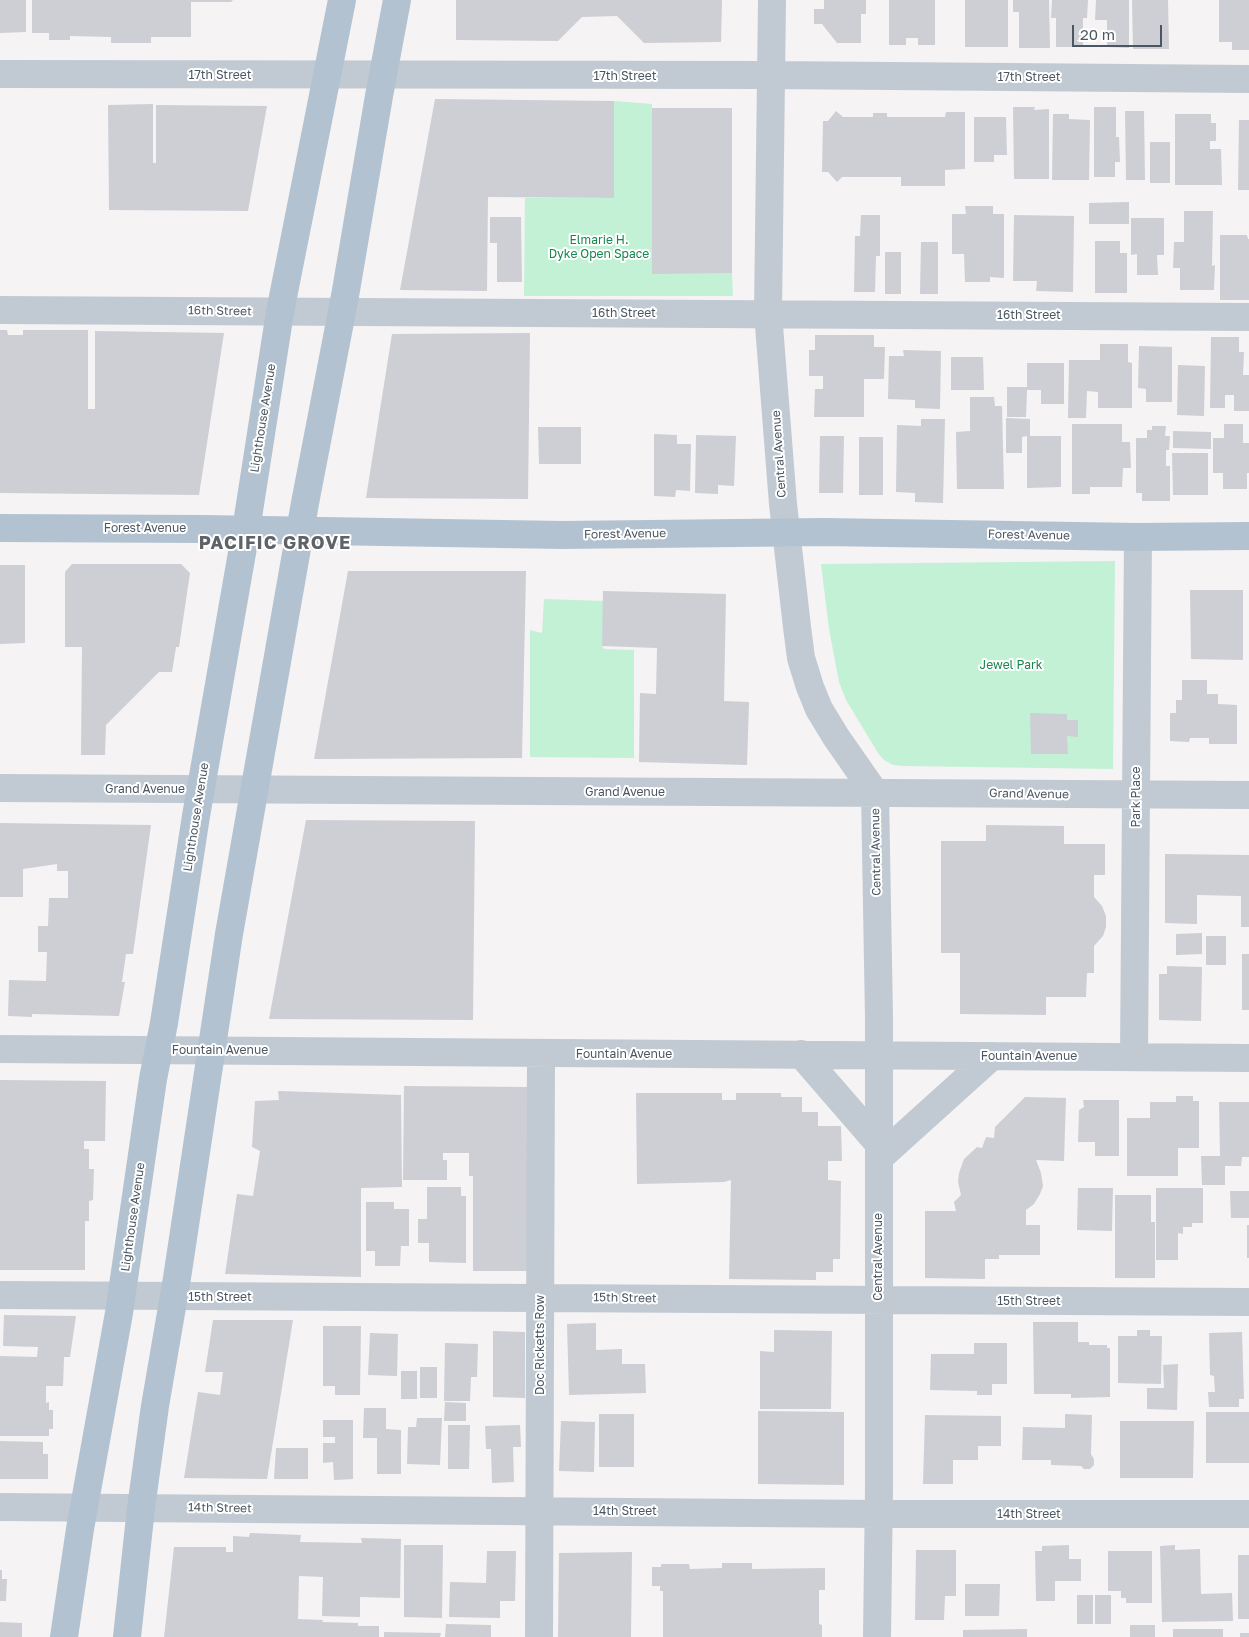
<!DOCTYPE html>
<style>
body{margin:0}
#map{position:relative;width:1249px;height:1637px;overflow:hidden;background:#f5f3f3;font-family:"Golos Text",sans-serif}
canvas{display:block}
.scale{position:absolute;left:1072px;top:25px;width:90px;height:22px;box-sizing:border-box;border:2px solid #4a5661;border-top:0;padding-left:6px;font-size:15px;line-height:18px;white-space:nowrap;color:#4a5661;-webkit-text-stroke:4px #fff;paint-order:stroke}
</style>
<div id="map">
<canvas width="1249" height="1637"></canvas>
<div class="scale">20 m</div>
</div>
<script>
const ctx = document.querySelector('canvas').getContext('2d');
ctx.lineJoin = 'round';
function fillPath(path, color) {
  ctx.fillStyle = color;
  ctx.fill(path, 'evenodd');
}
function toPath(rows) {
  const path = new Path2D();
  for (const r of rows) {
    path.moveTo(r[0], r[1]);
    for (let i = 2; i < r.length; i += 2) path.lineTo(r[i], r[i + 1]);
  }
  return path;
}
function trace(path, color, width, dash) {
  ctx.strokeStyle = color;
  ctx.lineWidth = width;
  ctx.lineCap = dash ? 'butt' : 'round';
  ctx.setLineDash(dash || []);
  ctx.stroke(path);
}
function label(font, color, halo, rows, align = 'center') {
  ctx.font = font + ' "Golos Text",sans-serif';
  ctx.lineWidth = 4;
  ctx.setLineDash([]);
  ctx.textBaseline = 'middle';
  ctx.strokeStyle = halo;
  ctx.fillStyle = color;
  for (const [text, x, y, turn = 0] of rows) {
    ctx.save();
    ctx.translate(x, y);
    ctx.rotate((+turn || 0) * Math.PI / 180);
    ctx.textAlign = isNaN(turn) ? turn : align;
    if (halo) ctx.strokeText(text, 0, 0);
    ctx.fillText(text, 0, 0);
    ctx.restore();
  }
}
fillPath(toPath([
 [614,101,652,104,652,273,732,273,733,296,524,296,525,198,614,198],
 [1115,561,1113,769,904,766,893,765,884,760,878,753,846,700,839,682,829,629,821,564],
 [544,599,605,601,602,646,604,649,634,650,634,758,530,757,530,630,542,633]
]), '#c3f1d5');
fillPath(toPath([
 [0,0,26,0,26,32,0,33],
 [32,0,233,0,231,2,191,2,191,37,151,37,151,43,111,43,111,37,70,36,70,40,49,40,49,33,32,33],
 [456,0,722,0,721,42,644,43,617,16,582,17,558,41,456,40],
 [824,0,866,0,866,14,861,14,861,43,837,43,822,24,814,24,814,9,824,9],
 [889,0,935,0,935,45,918,45,918,38,906,38,906,45,889,45],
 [965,0,1008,0,1008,47,965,47],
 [1013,0,1049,0,1050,48,1019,48,1019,12,1013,12],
 [1052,0,1088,0,1087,18,1083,18,1083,47,1056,47,1056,18,1051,18],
 [1096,0,1129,0,1129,48,1107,47,1107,20,1095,20],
 [1132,0,1168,0,1169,49,1133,49],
 [1219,0,1249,0,1249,50,1232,50,1232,42,1219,42],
 [435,99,614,101,614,198,488,197,487,291,400,290],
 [153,104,153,163,156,163,156,105,267,106,248,211,109,210,108,105],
 [1013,107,1035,107,1034,110,1049,109,1049,179,1014,179],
 [1094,107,1116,107,1116,137,1119,137,1120,162,1115,162,1115,177,1094,177],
 [652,108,732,108,732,273,652,274],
 [836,111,843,117,873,117,873,113,887,113,887,117,945,117,946,112,965,112,965,169,945,170,945,186,901,186,901,177,842,177,837,182,828,172,822,172,823,121,828,121],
 [1125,111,1144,111,1145,180,1126,180],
 [1053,114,1069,114,1069,119,1090,120,1089,180,1052,180],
 [1175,114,1211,114,1211,123,1216,123,1216,141,1210,141,1210,149,1221,149,1222,185,1175,185],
 [974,117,1006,117,1007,155,994,155,994,162,974,162],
 [1239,120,1249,120,1249,190,1238,190],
 [1150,142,1170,142,1170,183,1150,183],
 [1129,202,1129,224,1089,224,1089,203],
 [965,206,993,206,993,214,1004,214,1004,278,990,277,990,282,965,282,964,254,952,254,952,214,966,214],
 [1184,211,1213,211,1212,266,1215,265,1214,290,1180,290,1180,268,1173,268,1174,242,1184,242],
 [861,215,880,215,880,256,876,256,875,292,854,292,855,236,860,236],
 [1014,215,1074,216,1073,292,1036,291,1037,281,1013,281],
 [490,217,521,217,522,282,497,282,497,243,490,243],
 [1131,218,1164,218,1164,255,1157,255,1158,275,1137,275,1137,254,1131,255],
 [1220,235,1247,235,1248,239,1249,239,1249,300,1220,300],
 [1095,241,1120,241,1120,253,1127,253,1127,293,1095,293],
 [921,242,938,242,938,294,920,294],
 [885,252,901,252,901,294,885,294],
 [0,330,7,330,8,335,23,335,23,330,88,330,88,409,95,409,95,331,224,333,199,495,0,493],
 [530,333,528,499,366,498,392,334],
 [815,335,874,335,874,347,885,347,884,379,864,379,864,417,814,417,815,389,823,389,823,376,809,376,809,350,815,350],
 [1211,337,1239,337,1239,352,1244,352,1243,375,1249,375,1249,411,1234,411,1234,395,1225,395,1225,408,1210,408],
 [1100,344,1128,344,1128,362,1132,363,1132,408,1098,408,1098,392,1087,391,1086,418,1068,418,1069,360,1100,360],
 [1139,346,1172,347,1172,402,1146,402,1146,389,1138,388],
 [903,350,941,351,940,409,915,408,915,400,888,399,889,356,904,356],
 [951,357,983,357,984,390,951,390],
 [1027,363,1064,363,1064,404,1041,404,1041,390,1027,390,1026,417,1007,417,1007,387,1027,387],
 [1178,365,1205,366,1204,416,1177,415],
 [970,397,994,397,995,406,1002,406,1004,489,957,489,956,432,970,431],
 [1006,418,1030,419,1030,436,1061,436,1061,487,1027,488,1027,436,1022,437,1022,453,1006,453],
 [921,419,945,419,943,503,915,502,915,493,896,492,897,425,921,426],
 [1072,424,1122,424,1122,442,1130,442,1131,468,1123,468,1122,487,1090,487,1090,494,1072,494],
 [1224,424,1243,424,1243,443,1249,443,1249,473,1247,473,1247,489,1223,489,1223,473,1213,473,1213,438,1224,438],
 [1152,426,1166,426,1165,436,1170,436,1169,450,1166,450,1166,466,1170,466,1170,501,1142,501,1142,493,1136,493,1136,438,1147,438,1147,430,1152,430],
 [538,427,581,427,581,464,539,464],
 [1173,431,1211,432,1211,449,1173,448],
 [654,434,677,435,677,444,691,444,690,491,676,490,675,497,654,496],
 [696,435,736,436,734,486,718,485,718,494,695,493],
 [820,436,844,436,843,493,819,493],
 [859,437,883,437,883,495,859,495],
 [1172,453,1208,453,1208,495,1173,495],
 [72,564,181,564,190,573,179,647,176,647,172,672,159,672,106,725,105,755,81,755,82,647,65,647,65,572],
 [0,565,25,565,25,643,0,644],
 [348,571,526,571,522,758,314,759],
 [1190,590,1243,590,1243,660,1191,659],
 [603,591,726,594,724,701,749,702,747,765,639,762,640,693,656,694,657,648,602,646],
 [1182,680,1207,680,1207,694,1218,694,1218,704,1237,705,1237,744,1209,744,1209,738,1190,738,1189,742,1170,741,1170,713,1176,713,1176,700,1182,700],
 [1030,713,1067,714,1067,720,1078,720,1078,737,1067,736,1068,754,1031,754],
 [306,820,475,821,473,1020,269,1019],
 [0,823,151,825,133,954,126,954,122,982,125,982,119,1016,32,1014,32,1017,8,1016,9,980,46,981,47,952,38,952,38,926,48,926,49,898,68,898,68,871,57,871,57,864,23,869,23,897,0,897],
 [986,825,1064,826,1064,844,1105,844,1105,875,1094,875,1094,897,1102,906,1106,916,1106,927,1103,936,1094,946,1094,973,1087,973,1086,997,1046,997,1046,1015,960,1014,960,953,941,953,941,841,986,841],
 [1165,854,1249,855,1249,927,1241,927,1241,896,1197,895,1197,924,1165,923],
 [1202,933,1202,954,1176,955,1176,934],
 [1206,936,1226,936,1226,965,1206,965],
 [1242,954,1249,954,1249,1010,1242,1010],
 [1167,966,1202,967,1201,1021,1159,1020,1159,974,1167,974],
 [0,1080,106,1081,105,1141,84,1141,84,1149,89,1149,89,1169,94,1169,93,1200,89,1201,89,1221,85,1221,85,1270,0,1270],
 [404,1086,528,1087,529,1271,473,1271,473,1176,469,1176,469,1153,443,1153,443,1160,447,1160,447,1180,403,1180],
 [278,1091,401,1095,402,1187,361,1188,361,1277,225,1274,237,1194,253,1196,260,1151,252,1147,255,1101,279,1100],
 [636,1093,722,1093,722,1100,736,1100,736,1093,781,1093,781,1097,802,1097,802,1112,818,1112,818,1126,841,1126,842,1161,828,1161,828,1180,841,1181,840,1259,833,1259,833,1272,816,1272,816,1280,729,1279,731,1180,724,1182,637,1184],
 [1176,1096,1193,1096,1193,1101,1199,1101,1199,1148,1178,1148,1178,1176,1127,1176,1127,1118,1150,1118,1150,1102,1176,1102],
 [1025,1097,1066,1098,1064,1161,1036,1160,1041,1173,1043,1186,1040,1194,1034,1204,1026,1210,1026,1225,1040,1225,1040,1255,999,1255,999,1259,985,1259,985,1279,925,1278,925,1211,956,1211,954,1202,961,1195,958,1182,959,1173,964,1159,977,1147,982,1148,986,1137,994,1138,995,1127],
 [1083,1100,1119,1100,1119,1156,1095,1156,1095,1142,1078,1142,1079,1110,1084,1107],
 [1219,1102,1249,1102,1249,1157,1242,1157,1241,1166,1225,1166,1225,1185,1202,1185,1201,1156,1220,1156],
 [427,1187,461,1187,461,1196,466,1196,466,1263,429,1262,429,1243,418,1243,418,1219,427,1219],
 [1078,1188,1113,1188,1112,1231,1077,1230],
 [1156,1188,1203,1188,1203,1223,1192,1223,1192,1227,1183,1227,1183,1234,1178,1233,1178,1260,1156,1260],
 [1230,1191,1249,1191,1249,1218,1231,1218],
 [1115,1195,1151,1195,1151,1222,1155,1222,1155,1278,1115,1278],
 [366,1202,394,1202,394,1209,409,1209,409,1246,401,1246,400,1266,375,1266,375,1251,366,1251],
 [1247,1225,1249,1225,1249,1258,1247,1258],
 [4,1315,76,1316,70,1357,64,1357,63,1386,46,1386,46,1403,49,1402,49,1410,53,1410,53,1429,49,1429,49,1436,0,1436,0,1356,37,1357,38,1347,3,1346],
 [213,1320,293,1320,267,1479,184,1478,198,1392,220,1395,223,1372,205,1372],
 [1033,1322,1078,1322,1078,1342,1089,1342,1089,1345,1107,1345,1107,1348,1110,1348,1110,1397,1071,1398,1071,1394,1034,1394],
 [596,1323,596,1350,622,1349,622,1364,645,1364,646,1393,569,1395,567,1324],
 [323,1326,361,1326,360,1395,335,1395,335,1386,323,1386],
 [774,1330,832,1331,831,1409,760,1409,760,1351,774,1352],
 [1137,1330,1150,1330,1150,1336,1162,1336,1161,1384,1118,1383,1118,1336,1137,1336],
 [493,1331,525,1332,525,1398,493,1397],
 [1242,1332,1244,1399,1239,1399,1239,1407,1209,1407,1208,1392,1215,1392,1214,1376,1210,1375,1209,1333],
 [370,1333,398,1334,397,1376,368,1375],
 [445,1343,478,1344,477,1377,471,1377,470,1401,444,1401],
 [974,1343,1007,1343,1007,1384,992,1384,992,1395,977,1395,977,1391,930,1390,931,1354,974,1354],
 [1178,1364,1177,1410,1147,1409,1147,1388,1164,1388,1163,1365],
 [420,1367,437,1367,437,1398,420,1398],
 [401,1371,417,1371,417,1399,401,1399],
 [445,1402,466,1403,466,1421,444,1421],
 [364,1408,386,1408,386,1429,401,1430,401,1474,377,1474,377,1438,363,1438],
 [758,1411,844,1412,844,1485,758,1484],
 [1206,1412,1249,1412,1249,1463,1206,1463],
 [599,1414,634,1414,634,1467,599,1467],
 [1065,1414,1092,1415,1091,1454,1094,1459,1094,1465,1090,1469,1084,1469,1081,1466,1051,1465,1051,1460,1022,1460,1023,1427,1065,1428],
 [925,1415,1001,1416,1001,1446,978,1446,978,1460,953,1460,953,1484,923,1484],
 [417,1418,442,1418,440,1465,407,1464,408,1427,416,1427],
 [323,1420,353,1420,353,1479,334,1480,333,1462,323,1463,323,1443,335,1443,335,1437,323,1437],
 [561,1421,595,1422,594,1472,559,1471],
 [1120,1421,1194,1421,1193,1478,1120,1478],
 [448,1425,470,1425,469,1469,448,1469],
 [520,1425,521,1447,513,1447,514,1482,492,1483,491,1449,486,1449,485,1426],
 [0,1441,43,1442,43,1454,48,1454,48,1479,0,1479],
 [276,1448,308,1448,308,1479,274,1479],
 [250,1533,301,1535,300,1542,362,1543,361,1538,401,1539,400,1598,360,1597,360,1617,322,1616,323,1577,299,1576,298,1619,323,1620,322,1622,358,1623,358,1626,379,1626,379,1637,164,1637,174,1547,226,1547,226,1552,233,1552,233,1536,249,1537],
 [404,1545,443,1545,442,1618,404,1617],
 [1069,1545,1069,1559,1081,1559,1081,1581,1055,1581,1055,1601,1036,1601,1035,1551,1042,1551,1042,1546],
 [1175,1545,1175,1550,1200,1549,1201,1594,1232,1593,1233,1621,1162,1622,1160,1546],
 [916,1550,956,1550,956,1596,945,1596,944,1620,915,1620],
 [487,1551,516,1551,515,1601,500,1601,500,1618,449,1617,450,1582,486,1583],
 [1108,1551,1152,1551,1152,1603,1126,1603,1126,1598,1121,1598,1121,1591,1108,1591],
 [632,1552,631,1637,558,1637,559,1553],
 [1238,1555,1249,1555,1249,1619,1238,1619],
 [722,1563,752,1563,752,1569,825,1568,825,1590,819,1590,819,1624,822,1625,822,1637,663,1637,663,1591,660,1591,660,1586,652,1586,652,1567,661,1567,661,1564,689,1564,690,1569,722,1568],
 [0,1570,2,1570,2,1579,7,1579,6,1601,0,1601],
 [965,1584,1000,1584,999,1616,965,1616],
 [1077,1595,1093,1595,1093,1624,1077,1624],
 [1095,1595,1111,1595,1111,1624,1095,1624],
 [0,1622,22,1623,22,1637,0,1637],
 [446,1624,491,1625,491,1637,445,1637],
 [1130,1625,1155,1625,1155,1637,1130,1637],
 [1027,1629,1027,1637,963,1637,963,1630],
 [1173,1629,1223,1629,1223,1637,1173,1637],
 [384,1632,441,1633,440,1637,384,1637],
 [1240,1633,1249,1633,1249,1637,1240,1637]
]), '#cdcfd5');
trace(toPath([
 [772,0,768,313,783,504,797,627,801,658,810,687,819,709,836,737,875,793,879,1018,879,1488,877,1637],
 [0,74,770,75,1249,79],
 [0,310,1249,317],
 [0,788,1249,795],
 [0,1049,1249,1058],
 [801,1054,879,1144],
 [1134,1057,1138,537],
 [879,1158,992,1056],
 [0,1295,1249,1302],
 [0,1507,879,1514,1249,1514],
 [539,1637,541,1053]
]), '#c1cad2', 28);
trace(toPath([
 [0,528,203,529,562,535,824,532,1138,537,1249,536],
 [64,1637,80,1529,119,1313,153,1079,164,1023,196,816,246,530,280,312,342,0],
 [127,1637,141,1508,155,1406,177,1278,229,934,305,503,345,296,379,96,397,0]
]), '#b3c2d1', 28);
label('12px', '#4a5661', '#fff', [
 ["17th Street",220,75],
 ["17th Street",625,76],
 ["17th Street",1029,77],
 ["16th Street",220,311,1],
 ["16th Street",624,313],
 ["16th Street",1029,315],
 ["Lighthouse Avenue",263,418,-81],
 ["Central Avenue",779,454,-94],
 ["Forest Avenue",145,528],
 ["Forest Avenue",625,534,-1],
 ["Forest Avenue",1029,535,1],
 ["Grand Avenue",145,789],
 ["Grand Avenue",625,792],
 ["Grand Avenue",1029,794,1],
 ["Park Place",1136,797,-90],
 ["Lighthouse Avenue",196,817,-81],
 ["Central Avenue",876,852,-91],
 ["Fountain Avenue",220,1050],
 ["Fountain Avenue",624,1054],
 ["Fountain Avenue",1029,1056],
 ["Lighthouse Avenue",133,1217,-82],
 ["Central Avenue",878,1257,-90],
 ["15th Street",220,1297],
 ["15th Street",625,1298,1],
 ["15th Street",1029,1301],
 ["Doc Ricketts Row",540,1345,-90],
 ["14th Street",220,1508,1],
 ["14th Street",625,1511],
 ["14th Street",1029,1514]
]);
label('12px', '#17864f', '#fff', [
 ["Elmarie H.",599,240],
 ["Dyke Open Space",599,254],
 ["Jewel Park",1011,665]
]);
ctx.letterSpacing = '1px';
label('bold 18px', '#5f6368', '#fff', [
 ["PACIFIC GROVE",275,543]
]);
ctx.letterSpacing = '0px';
</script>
